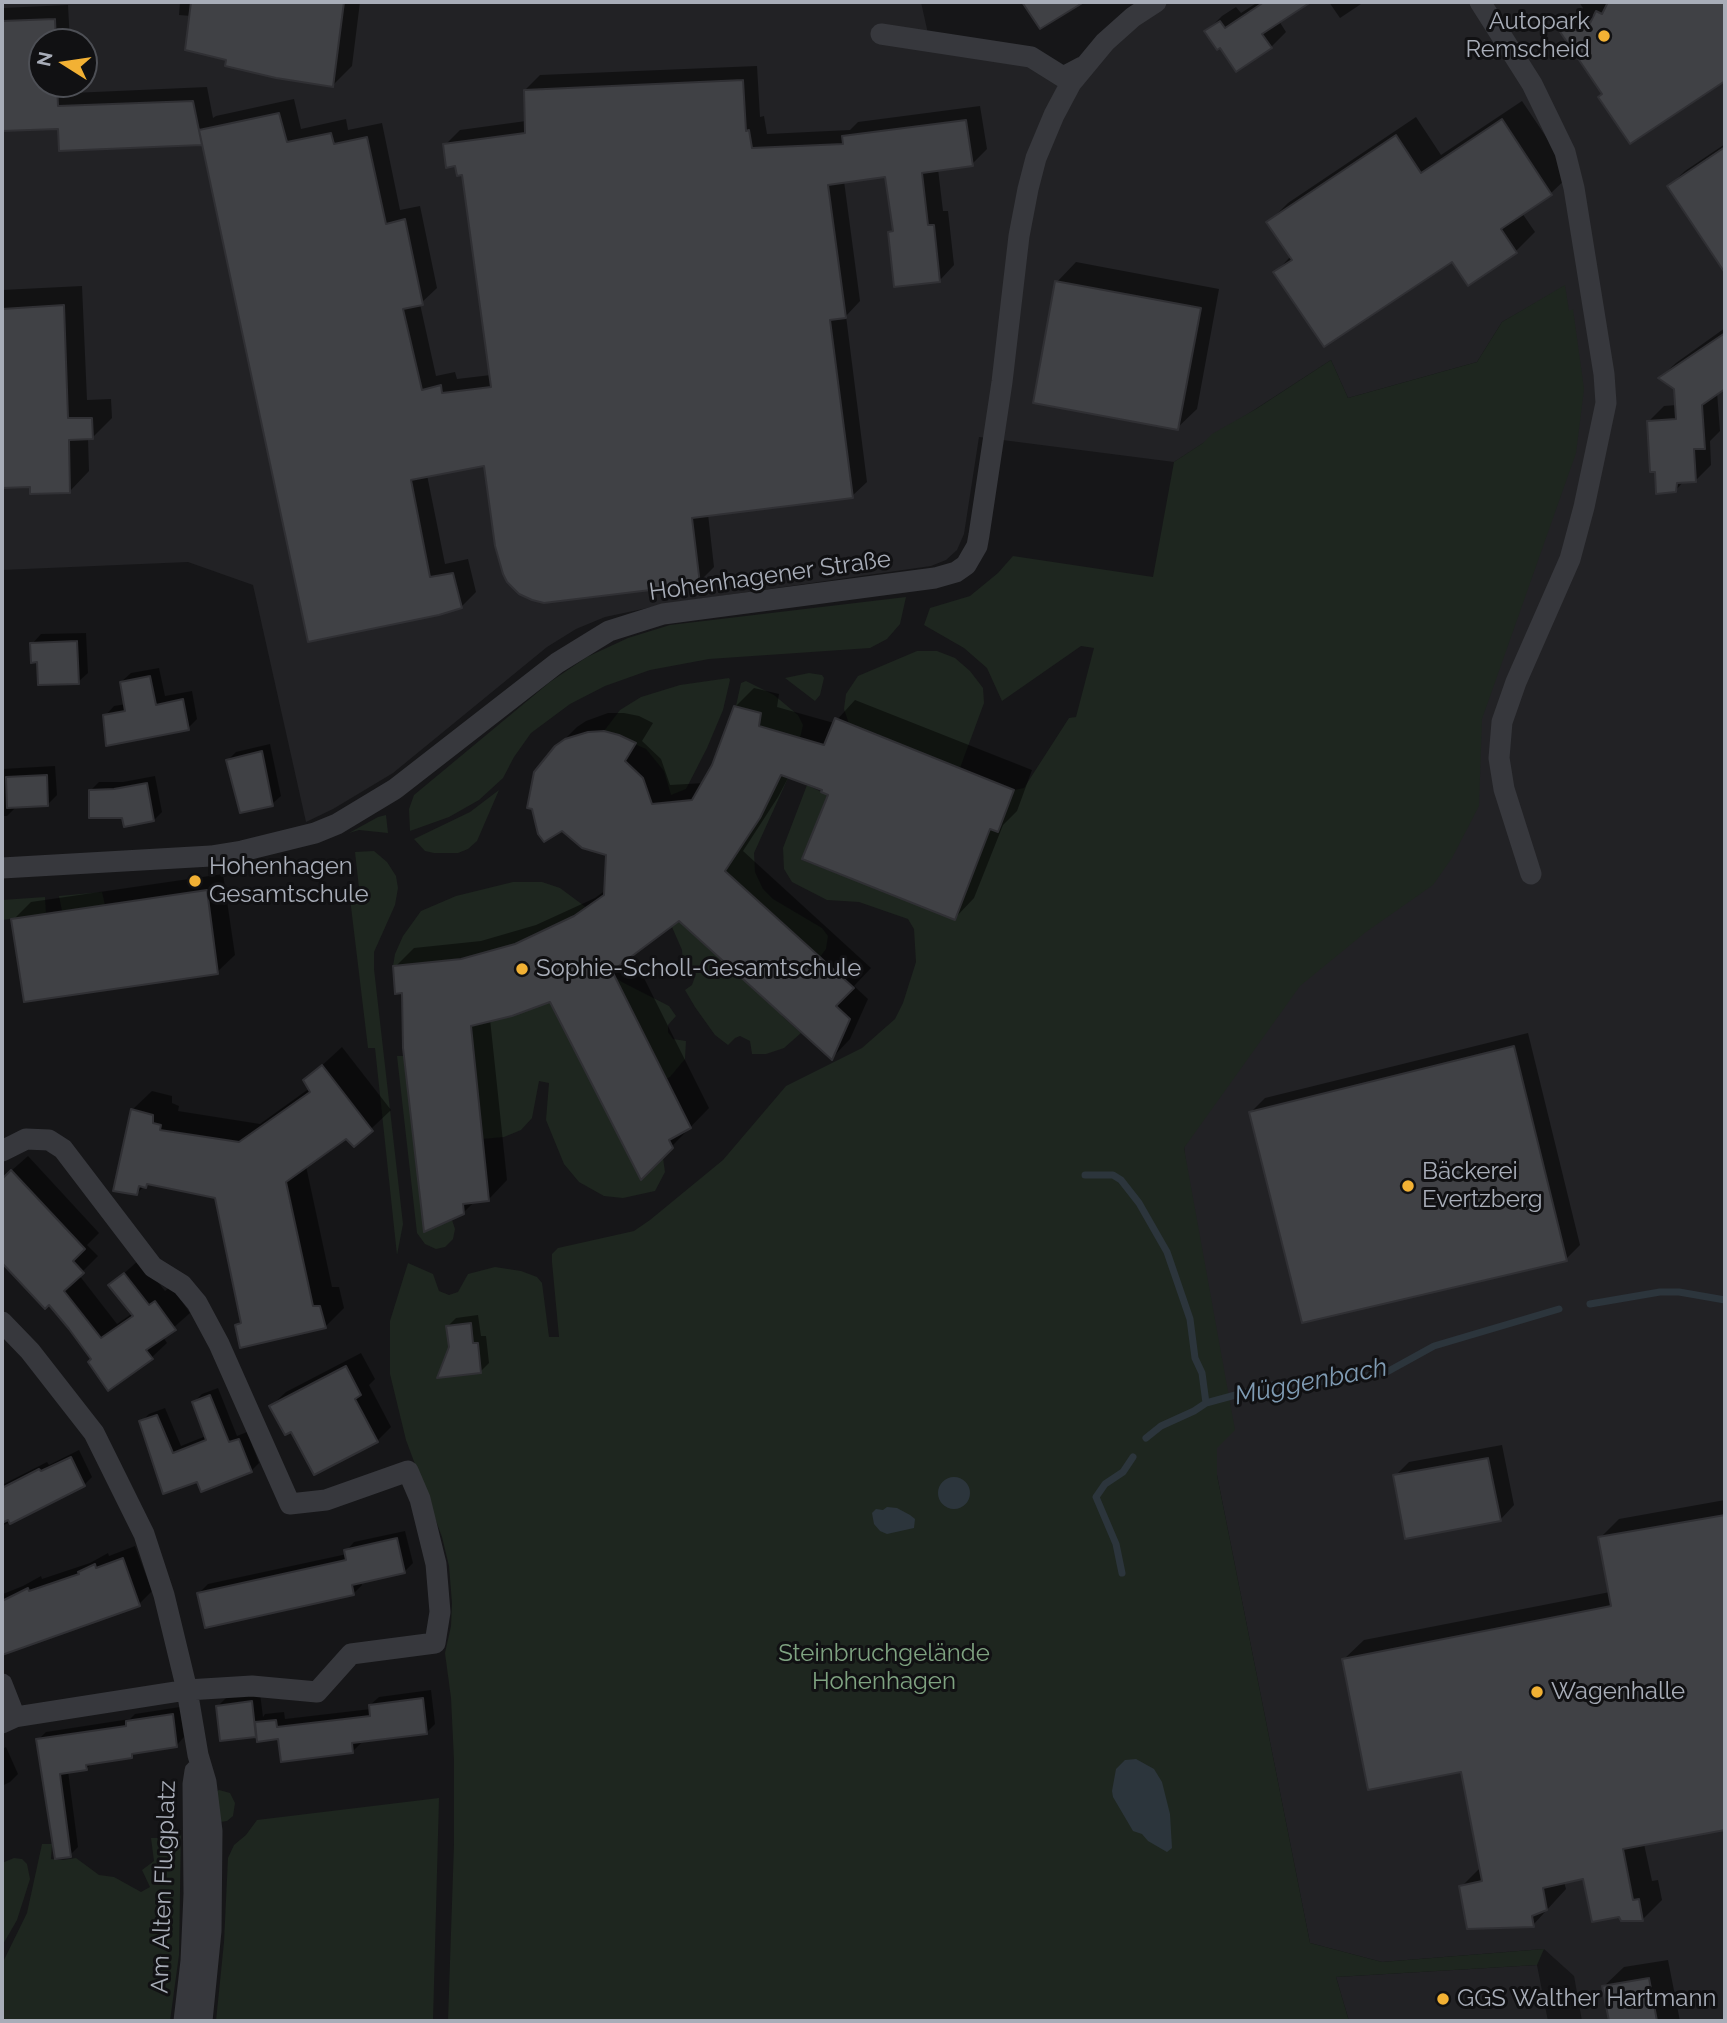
<!DOCTYPE html>
<meta charset="utf-8">
<style>
body{margin:0}
#map{position:relative;width:1727px;height:2023px;overflow:hidden;background:#161618;font-family:Raleway,sans-serif}
canvas{display:block}
.frame{position:absolute;inset:0;border:4px solid #a8adb8;pointer-events:none}
.north{position:absolute;left:28px;top:28px;width:70px;height:70px;box-sizing:border-box;background:#111113;border:2px solid #4d4f55;border-radius:50%;rotate:282deg;font-size:19px;font-weight:700;line-height:28px;text-align:center;color:#a8adb8}
.north::after{content:'';display:block;margin:auto;width:24px;height:32px;background:#f2b134;clip-path:polygon(50% 0,100% 100%,50% 72%,0 100%)}
</style>
<div id="map">
<canvas width="1727" height="2023"></canvas>
<div class="frame"></div>
<div class="north">N</div>
</div>
<script>
const ctx = document.querySelector('canvas').getContext('2d');
ctx.lineJoin = 'round';
function fillPath(path, color) {
  ctx.fillStyle = color;
  ctx.fill(path, 'evenodd');
}
function toPath(rows) {
  const path = new Path2D();
  for (const r of rows) {
    if (r.length === 3) {
      path.moveTo(r[0] + r[2], r[1]);
      path.arc(r[0], r[1], r[2], 0, 2 * Math.PI);
      continue;
    }
    path.moveTo(r[0], r[1]);
    for (let i = 2; i < r.length; i += 2) path.lineTo(r[i], r[i + 1]);
  }
  return path;
}
function trace(path, color, width, dash) {
  ctx.strokeStyle = color;
  ctx.lineWidth = width;
  ctx.lineCap = dash ? 'butt' : 'round';
  ctx.setLineDash(dash || []);
  ctx.stroke(path);
}
function label(font, color, halo, rows, align = 'center') {
  ctx.font = font + ' Raleway,sans-serif';
  ctx.lineWidth = 6;
  ctx.setLineDash([]);
  ctx.textBaseline = 'middle';
  ctx.strokeStyle = halo;
  ctx.fillStyle = color;
  for (const [text, x, y, turn = 0] of rows) {
    ctx.save();
    ctx.translate(x, y);
    ctx.rotate((+turn || 0) * Math.PI / 180);
    ctx.textAlign = isNaN(turn) ? turn : align;
    if (halo) ctx.strokeText(text, 0, 0);
    ctx.fillText(text, 0, 0);
    ctx.restore();
  }
}
fillPath(toPath([
 [2,2,921,2,929,38,1063,75,1151,2,1725,2,1725,2021,1582,2021,1574,1976,1544,1949,1382,1962,1310,1943,1217,1475,1217,1446,1184,1147,1476,718,1565,286,1502,322,1477,362,1348,398,1331,360,1174,462,979,437,964,534,957,550,946,560,931,566,671,603,605,617,576,629,547,647,393,773,333,809,306,822,253,585,188,562,2,570],
 [42,42,84,42,84,84,42,84],
 [1537,1965,1548,2021,1349,2021,1336,1977]
]), '#222225');
fillPath(toPath([
 [1565,285,1569,311,1573,309,1584,389,1576,453,1482,719,1479,806,1452,858,1433,885,1366,932,1300,986,1184,1148,1235,1430,1217,1448,1217,1475,1310,1943,1382,1962,1544,1949,1537,1965,1336,1977,1349,2021,448,2021,454,1844,454,1760,451,1698,445,1653,451,1626,452,1603,449,1566,442,1537,406,1440,390,1374,390,1321,408,1263,433,1274,439,1291,449,1295,458,1292,468,1274,495,1267,521,1271,537,1277,542,1283,549,1337,559,1337,552,1262,552,1254,558,1248,634,1231,650,1220,723,1160,786,1086,862,1048,895,1019,903,1003,916,962,914,929,908,919,859,902,827,900,792,882,784,869,783,848,807,785,828,795,802,860,955,919,990,829,998,831,1014,790,1024,788,1069,718,1076,717,1094,648,1081,646,1002,701,987,668,964,648,924,625,930,608,970,596,998,573,1013,556,1153,577,1174,462,1203,443,1212,434,1256,409,1331,360,1348,398,1477,362,1502,322],
 [906,597,900,624,887,639,870,648,709,659,650,670,605,686,570,704,531,733,514,757,503,778,479,800,449,817,410,831,409,809,414,795,550,682,587,657,628,638,670,625],
 [917,651,937,651,955,658,970,671,983,688,984,703,960,768,849,724,844,709,846,694,858,676],
 [809,673,822,675,824,678,820,695,815,701,785,678],
 [729,678,730,680,723,710,707,748,686,789,671,795,664,771,646,749,604,731,620,710,641,697,680,685],
 [746,681,774,695,798,715,803,725,799,743,794,736,759,726,761,713,736,706,741,683],
 [781,775,788,778,754,853,755,872,763,889,773,899,822,928,828,936,826,949,820,957,742,886,707,892,744,843,760,818],
 [499,790,477,841,468,849,458,853,434,853,425,851,414,839,470,812],
 [386,815,388,833,359,830,349,833,378,817],
 [374,851,387,862,396,876,398,888,395,905,374,952,374,969,403,1224,397,1255,375,1048,368,1048,349,890,359,888,355,852],
 [513,882,542,882,560,888,587,908,548,930,515,944,478,955,433,963,393,966,395,954,403,936,421,911,456,896],
 [102,892,105,905,62,911,59,896],
 [45,897,46,914,2,920,2,900],
 [699,901,715,916,696,937,774,1007,776,1006,783,1013,782,1016,801,1033,784,1048,766,1054,752,1054,750,1041,740,1036,735,1038,728,1045,715,1035,695,1007,685,990,692,985,696,974,691,965,683,962,682,950,672,927],
 [609,972,622,982,669,1006,676,1016,668,1025,668,1032,673,1039,686,1041,685,1059,670,1077,666,1079],
 [577,991,561,1024,641,1179,663,1158,665,1172,655,1191,623,1198,604,1196,579,1182,564,1164,546,1120,549,1083,539,1081,532,1118,521,1130,504,1137,482,1139,443,1030,495,1020,529,1010],
 [397,1056,404,1056,424,1232,452,1220,455,1229,453,1239,445,1247,436,1249,425,1244,417,1233],
 [219,1790,230,1793,235,1803,233,1816,227,1821,220,1822,215,1792],
 [439,1798,433,2021,216,2021,224,1942,228,1858,234,1845,246,1835,257,1820],
 [181,1829,179,1955,170,2021,2,2021,2,1964,27,1913,42,1844,52,1844,51,1859,63,1860,76,1858,99,1875,114,1877,141,1892,150,1887,142,1870,154,1861,151,1838,169,1838,168,1830],
 [14,1858,22,1859,27,1864,30,1879,17,1920,2,1946,2,1863]
]), '#1e261f');
fillPath(toPath([
 [954,1493,16],
 [887,1507,897,1508,910,1515,915,1519,914,1528,887,1534,880,1531,874,1524,872,1513,876,1509,883,1510],
 [1136,1759,1154,1769,1162,1782,1170,1814,1172,1848,1167,1852,1148,1841,1142,1834,1133,1831,1113,1797,1112,1791,1116,1769,1125,1760]
]), '#2c353c');
fillPath(toPath([
 [180,2,360,2,352,66,333,85,228,58,191,16,179,15],
 [1258,2,1307,2,1279,21,1286,32,1271,47,1220,45,1207,31,1222,16,1236,7,1241,13],
 [1329,2,1364,2,1340,18],
 [1579,2,1725,2,1725,80,1631,142,1604,93,1567,39,1583,8],
 [68,5,70,42,42,42,42,84,72,84,72,93,207,87,213,118,216,116,294,99,301,129,346,119,348,130,382,123,400,210,420,206,437,288,420,304,436,376,455,372,457,379,491,375,464,173,445,145,460,130,526,121,525,90,540,75,757,66,760,117,764,116,767,134,850,130,858,122,980,106,987,149,972,164,938,169,943,211,948,211,954,265,940,280,889,233,894,228,887,175,844,181,860,301,846,316,867,482,852,496,708,514,714,567,699,582,486,464,427,475,445,564,468,559,476,592,461,607,438,613,203,141,201,143,60,127,2,129,2,8],
 [1522,101,1571,174,1551,193,1522,213,1535,232,1516,251,1452,259,1276,272,1291,256,1269,222,1288,203,1416,117,1441,155],
 [1725,144,1725,270,1669,186,1685,171],
 [1076,262,1219,289,1197,409,1177,428,1057,282],
 [82,286,87,400,111,399,112,418,92,438,88,438,89,471,70,491,31,485,2,486,2,290],
 [1725,328,1725,387,1717,392,1720,431,1710,441,1711,465,1696,480,1684,481,1675,491,1649,421,1664,406,1677,405,1676,388,1661,377,1676,363],
 [86,633,88,673,78,682,32,644,41,634],
 [159,668,165,696,192,691,197,719,188,728,105,716,114,706,126,704,121,682,131,673],
 [754,688,779,694,777,707,834,723,855,700,1032,770,1017,811,1003,825,974,898,955,918,830,794,824,789,789,776,778,797,743,851,871,968,854,986,868,999,850,1039,832,1058,679,919,632,954,709,1108,642,1177,551,1000,490,1019,507,1180,488,1200,475,1201,463,1213,395,967,414,948,481,941,536,925,595,898,606,890,608,854,557,747,577,727,586,721,608,713,624,713,639,716,653,723,642,741,661,759,670,785,704,783,713,766,735,707],
 [270,744,281,796,272,804,228,760,236,752],
 [55,766,57,795,48,804,17,806,7,816,2,816,2,769],
 [155,776,162,812,154,820,123,816,91,790,99,782,123,782],
 [223,874,235,955,217,972,13,920,31,902],
 [1528,1033,1580,1245,1566,1259,1251,1112,1265,1098],
 [342,1047,391,1110,354,1145,346,1136,306,1166,332,1287,339,1287,344,1308,325,1327,237,1325,242,1319,216,1196,149,1182,137,1193,132,1110,152,1091,172,1096,172,1103,179,1106,178,1111,260,1124,310,1088,305,1081],
 [28,1156,99,1233,87,1245,98,1256,79,1275,117,1324,133,1313,111,1285,140,1259,165,1291,171,1286,190,1313,163,1337,167,1343,151,1358,93,1358,49,1303,45,1306,2,1260,2,1179],
 [478,1315,481,1336,486,1336,489,1363,481,1371,450,1347,448,1326,456,1318],
 [361,1353,375,1379,369,1385,391,1427,377,1441,292,1429,271,1406,286,1392],
 [218,1388,237,1436,247,1432,259,1463,251,1471,198,1480,141,1422,149,1414,165,1408,181,1446,206,1436,194,1402,202,1394],
 [1502,1445,1514,1505,1500,1520,1395,1476,1409,1462],
 [79,1450,92,1477,84,1485,2,1526,2,1485,47,1462,49,1465],
 [1725,1500,1725,1828,1644,1844,1652,1881,1658,1880,1662,1900,1643,1919,1622,1919,1584,1877,1564,1882,1566,1889,1533,1925,1461,1887,1480,1868,1462,1770,1344,1659,1364,1640,1610,1592,1600,1538,1619,1519],
 [405,1531,413,1563,404,1572,361,1581,362,1585,353,1594,199,1593,208,1584,347,1554,346,1551,354,1542],
 [135,1546,152,1591,139,1604,2,1643,3,1594,23,1586,41,1576,42,1579,90,1563,108,1553,109,1556],
 [431,1690,435,1724,427,1732,360,1740,361,1743,352,1752,258,1733,255,1735,218,1706,226,1698,260,1693,263,1717,265,1714,284,1712,285,1719,371,1709,370,1705,379,1697],
 [180,1707,184,1737,177,1745,137,1751,132,1756,93,1762,86,1769,68,1771,78,1847,70,1855,38,1740,46,1732,130,1719,135,1714],
 [6,1747,18,1774,10,1782,2,1786,2,1749],
 [1668,1960,1680,2021,1611,2021,1604,1986,1624,1967]
]), '#0007');
trace(toPath([
 [1085,1175,1113,1175,1121,1180,1139,1203,1167,1252,1190,1319,1195,1358,1202,1373,1206,1403],
 [1590,1304,1660,1292,1679,1292,1725,1300],
 [1146,1438,1161,1426,1194,1411,1206,1403,1276,1384,1333,1381,1385,1373,1434,1346,1559,1309],
 [1122,1573,1116,1544,1096,1497,1105,1484,1123,1472,1133,1457]
]), '#2c353c', 7);
const building = toPath([
 [191,2,344,2,333,87,276,78,225,66,226,60,185,50,191,2],
 [1022,2,1084,2,1040,29,1022,2],
 [1264,2,1311,2,1262,34,1272,48,1236,72,1220,48,1217,50,1204,31,1220,21,1225,28,1264,2],
 [1608,2,1725,2,1725,81,1630,144,1598,97,1602,94,1550,17,1578,31,1584,19,1590,23,1596,11,1602,14,1608,2],
 [55,19,56,42,42,42,42,84,57,84,58,106,193,101,202,145,59,151,58,129,2,131,2,21,55,19],
 [743,80,746,131,749,130,752,148,843,144,842,136,966,120,973,166,922,173,928,225,934,225,940,282,894,287,888,232,893,231,885,177,828,185,846,318,830,320,853,498,692,518,700,584,544,603,532,600,519,594,507,582,503,574,495,546,484,466,411,480,430,577,453,573,462,608,439,615,308,642,199,130,279,113,287,142,331,133,334,144,367,137,386,224,405,219,423,305,403,309,422,390,441,385,442,393,491,387,462,175,457,176,455,166,446,168,443,144,525,133,524,90,743,80],
 [1502,119,1552,195,1501,229,1517,253,1468,286,1452,262,1324,347,1273,272,1292,260,1266,222,1396,135,1421,173,1502,119],
 [1725,147,1725,273,1667,186,1725,147],
 [1055,281,1201,308,1178,430,1033,403,1055,281],
 [64,305,68,418,92,418,93,439,69,440,70,493,30,494,30,487,2,488,2,309,64,305],
 [1725,333,1725,389,1702,405,1705,449,1694,449,1696,482,1677,483,1676,492,1656,494,1655,472,1650,472,1647,421,1676,419,1674,389,1658,378,1725,333],
 [77,641,79,684,38,685,37,662,31,663,30,643,77,641],
 [150,676,156,705,183,699,189,730,106,746,103,715,125,711,120,682,150,676],
 [734,706,761,713,759,726,824,745,835,718,1014,790,998,832,990,829,955,920,802,859,828,795,821,792,822,790,781,775,760,818,725,871,854,988,836,1006,850,1019,832,1060,679,921,612,971,691,1128,669,1140,673,1148,641,1180,550,1002,512,1016,471,1026,489,1201,463,1204,464,1214,424,1232,403,1048,402,993,395,994,393,966,461,959,515,944,574,916,604,895,606,855,582,848,562,831,544,842,538,834,532,809,527,808,534,772,555,746,565,739,588,732,604,731,619,735,636,743,625,761,643,778,652,804,692,800,712,765,734,706],
 [262,751,273,806,240,813,226,760,262,751],
 [47,775,48,806,7,808,6,777,47,775],
 [147,783,154,821,124,827,122,818,89,818,89,790,114,789,147,783],
 [207,890,218,974,24,1002,11,919,207,890],
 [1514,1046,1567,1261,1302,1323,1249,1112,1514,1046],
 [322,1065,373,1131,354,1147,346,1139,286,1182,313,1306,320,1306,326,1328,240,1348,235,1325,241,1323,215,1198,147,1184,146,1188,139,1186,137,1195,113,1191,131,1109,153,1115,153,1123,161,1125,160,1130,239,1142,310,1092,303,1080,322,1065],
 [11,1170,85,1249,73,1261,84,1273,64,1291,101,1338,133,1316,108,1285,124,1273,149,1305,155,1301,176,1330,146,1350,153,1359,108,1391,88,1362,91,1359,69,1329,49,1305,45,1309,2,1263,2,1179,11,1170],
 [471,1323,473,1343,478,1343,481,1373,437,1378,449,1347,446,1326,471,1323],
 [346,1366,361,1395,355,1399,378,1442,314,1475,291,1432,285,1435,269,1406,346,1366],
 [210,1395,229,1442,239,1439,252,1472,201,1492,197,1482,163,1494,139,1421,157,1415,173,1453,206,1440,192,1402,210,1395],
 [71,1457,85,1486,10,1524,8,1520,2,1523,2,1488,39,1469,41,1471,71,1457],
 [1488,1458,1501,1521,1405,1539,1393,1475,1488,1458],
 [1725,1515,1725,1830,1623,1849,1633,1900,1639,1899,1643,1921,1621,1921,1619,1917,1592,1922,1583,1879,1543,1888,1547,1910,1532,1916,1534,1927,1467,1929,1459,1886,1482,1881,1461,1772,1368,1790,1342,1659,1611,1606,1598,1537,1725,1515],
 [397,1538,405,1573,352,1585,354,1595,205,1628,197,1593,346,1560,344,1550,397,1538],
 [123,1558,140,1606,2,1655,2,1601,28,1588,29,1591,79,1574,78,1572,95,1564,96,1568,123,1558],
 [423,1698,427,1734,352,1743,353,1753,281,1762,278,1739,257,1742,255,1722,276,1720,277,1727,370,1716,369,1705,423,1698],
 [252,1701,256,1737,220,1741,216,1706,252,1701],
 [173,1714,177,1747,132,1754,132,1758,86,1765,87,1770,60,1774,71,1857,55,1859,36,1739,126,1726,126,1721,173,1714],
 [1649,1978,1657,2021,1609,2021,1602,1986,1649,1978]
]);
fillPath(building, '#404145');
trace(building, '#303034', 2);
trace(toPath([
 [1480,2,1532,84,1565,152,1574,188,1604,374,1606,403,1584,507,1570,559,1516,682,1502,722,1499,758,1504,789,1531,874],
 [881,34,1031,57,1063,77,1082,67],
 [2,868,211,856,242,851,315,833,337,824,395,789,557,663,609,631,663,614,935,578,956,572,966,565,977,546,979,535,1002,382,1019,236,1028,189,1036,158,1054,115,1071,83,1105,42,1133,17,1156,2],
 [2,1151,26,1139,49,1140,63,1149,153,1267,182,1285,197,1303,219,1344,290,1504,326,1500,408,1471,420,1499,436,1564,440,1612,435,1643,351,1654,317,1692,252,1686,187,1690,15,1717,2,1723],
 [2,1322,30,1351,94,1433,144,1534,164,1595,187,1690,198,1755,206,1782,212,1831,211,1931,202,2021],
 [2,1684,15,1717],
 [184,2021,191,1961,194,1894,193,1784,195,1771]
]), '#37383d', 21);
for (const [x, y, r, color] of [
 [1604,36,7,"#f2b134"],
 [195,881,7,"#f2b134"],
 [522,969,7,"#f2b134"],
 [1408,1186,7,"#f2b134"],
 [1537,1692,7,"#f2b134"],
 [1443,1999,7,"#f2b134"]
]) {
  const dot = new Path2D();
  dot.arc(x, y, r, 0, 2 * Math.PI);
  ctx.fillStyle = color;
  ctx.fill(dot);
  trace(dot, '#111113', 2.5);
}
label('24px', '#a8adb8', '#111113', [
 ["Autopark",1590,22,"right"],
 ["Remscheid",1590,50,"right"],
 ["Hohenhagen",209,867],
 ["Gesamtschule",209,895],
 ["Sophie-Scholl-Gesamtschule",536,969],
 ["Bäckerei",1422,1172],
 ["Evertzberg",1422,1200],
 ["Wagenhalle",1551,1692],
 ["GGS Walther Hartmann",1457,1999]
], 'left');
label('24px', '#a8adb8', '#111113', [
 ["Hohenhagener Straße",770,576,-8],
 ["Am Alten Flugplatz",164,1887,-88]
]);
label('24px', '#7fa381', '#111113', [
 ["Steinbruchgelände",884,1654],
 ["Hohenhagen",884,1682]
]);
label('italic 26px', '#7f9bb3', '#111113', [
 ["Müggenbach",1311,1382,-11]
]);
</script>
